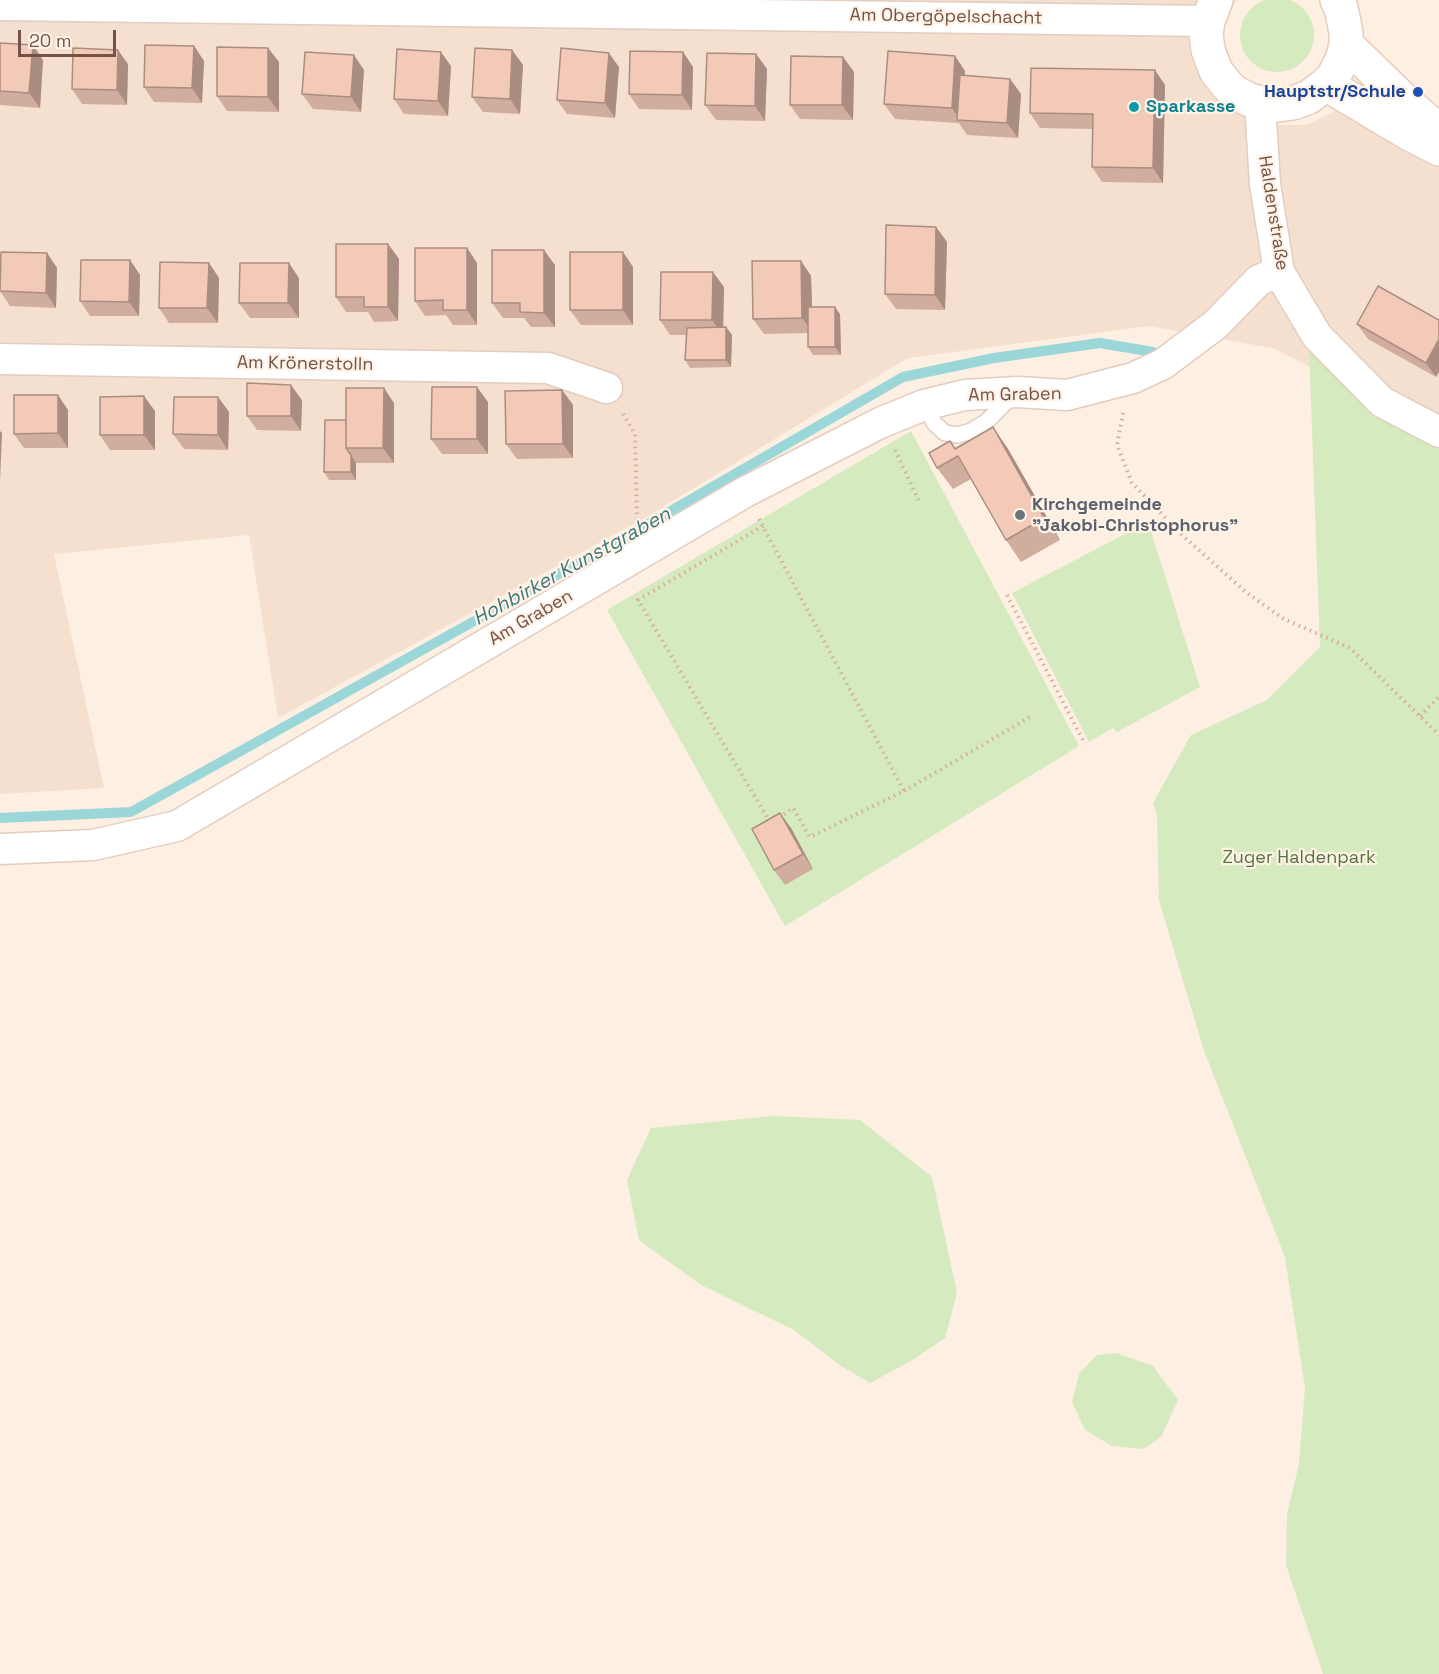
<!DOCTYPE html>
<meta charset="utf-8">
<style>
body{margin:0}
#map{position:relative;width:1439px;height:1674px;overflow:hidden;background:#fdefe1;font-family:"Space Grotesk",sans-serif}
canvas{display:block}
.scale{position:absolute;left:18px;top:30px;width:98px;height:27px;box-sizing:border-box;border:3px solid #745347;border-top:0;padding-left:8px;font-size:18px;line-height:21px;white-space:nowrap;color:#745347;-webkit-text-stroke:4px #fff3e8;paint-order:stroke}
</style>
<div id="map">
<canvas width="1439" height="1674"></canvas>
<div class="scale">20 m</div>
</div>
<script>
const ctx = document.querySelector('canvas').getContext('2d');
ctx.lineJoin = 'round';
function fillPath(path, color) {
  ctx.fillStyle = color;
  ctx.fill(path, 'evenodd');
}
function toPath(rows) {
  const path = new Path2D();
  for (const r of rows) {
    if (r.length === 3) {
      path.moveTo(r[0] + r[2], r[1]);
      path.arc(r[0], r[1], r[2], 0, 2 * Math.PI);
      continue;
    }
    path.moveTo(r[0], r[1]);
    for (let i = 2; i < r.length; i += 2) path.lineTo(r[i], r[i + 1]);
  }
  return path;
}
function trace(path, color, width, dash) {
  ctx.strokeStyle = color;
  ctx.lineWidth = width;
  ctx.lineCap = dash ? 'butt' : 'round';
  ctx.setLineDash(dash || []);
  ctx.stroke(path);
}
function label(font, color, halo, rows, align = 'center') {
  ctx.font = font + ' "Space Grotesk",sans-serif';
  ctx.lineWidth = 4.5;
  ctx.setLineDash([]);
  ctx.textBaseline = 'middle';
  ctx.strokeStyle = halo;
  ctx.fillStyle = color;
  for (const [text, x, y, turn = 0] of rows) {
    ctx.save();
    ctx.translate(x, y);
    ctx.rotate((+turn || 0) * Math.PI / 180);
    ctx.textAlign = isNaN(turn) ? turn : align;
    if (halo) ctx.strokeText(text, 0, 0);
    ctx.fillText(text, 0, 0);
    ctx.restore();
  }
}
fillPath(toPath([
 [0,0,1237,0,1216,34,1248,112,1278,125,1306,125,1343,107,1439,151,1439,430,1272,348,1149,326,908,358,643,519,278,718,249,535,54,554,104,788,0,794]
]), '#f5e0cf');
fillPath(toPath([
 [1277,35,37],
 [1309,348,1373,416,1439,448,1439,1674,1323,1674,1286,1565,1287,1514,1299,1464,1305,1388,1285,1257,1203,1048,1159,900,1157,815,1153,803,1191,735,1267,700,1320,647],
 [911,431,1079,746,785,926,607,610],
 [1148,522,1200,687,1117,732,1113,728,1089,742,1012,593],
 [773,1116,860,1120,932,1177,957,1293,945,1338,914,1359,870,1383,841,1366,794,1330,701,1285,639,1240,627,1180,651,1128],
 [1116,1353,1153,1366,1178,1400,1161,1437,1143,1449,1112,1446,1085,1430,1072,1402,1079,1374,1097,1355]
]), '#d5eabf');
trace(toPath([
 [0,818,131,812,629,535,903,377,994,358,1100,343,1153,352]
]), '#9bd6d9', 10);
const lane = toPath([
 [924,405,935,424,945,433,958,435,971,431,986,422,1014,394]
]);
const street = toPath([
 [0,5,1208,21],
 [1260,103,1265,184,1279,272,1317,336,1382,402,1439,432],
 [0,359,548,368,607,388],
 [0,849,93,845,177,826,745,492,880,423,924,405,965,395,1017,392,1067,395,1133,378,1163,364,1215,325,1259,280,1279,272]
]);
const secondary = toPath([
 [1216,0,1208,21,1206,34,1208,50,1216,71,1227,85,1234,92,1250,100,1260,103,1278,105,1293,103,1309,97,1326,84,1333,77,1338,68,1343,57,1346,44,1346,32,1341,8,1337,0],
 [1346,44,1408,104,1439,131],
 [1326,84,1408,133,1439,149]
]);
trace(lane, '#e3ccc0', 18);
trace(street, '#e3ccc0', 33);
trace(secondary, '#e8ccbc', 36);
trace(toPath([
 [1123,413,1117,445,1132,483,1182,535,1247,593,1284,619,1350,648,1439,735],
 [623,414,635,434,637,520],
 [895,450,919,501],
 [759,519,904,791,810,837,793,808,779,818],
 [763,526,638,600,770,822],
 [1007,595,1085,744],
 [1420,716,1439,697],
 [904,791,1030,717]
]), '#d7ac9b', 4, [1.5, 4.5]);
trace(lane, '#fff', 15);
trace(street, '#fff', 30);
trace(secondary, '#fff', 33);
fillPath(toPath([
 [0,43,43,60,40,108,0,105],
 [194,46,204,61,202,103,154,102,144,87],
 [268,48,279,62,279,112,227,111,217,96],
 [512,50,523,65,520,114,483,112,472,97],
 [683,52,693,67,692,110,639,109,629,94],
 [756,54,767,69,765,121,716,120,705,105],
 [955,56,965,71,965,76,1010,79,1021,94,1018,138,967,135,959,123,895,119,884,104],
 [843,57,854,72,853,120,800,119,790,105],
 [128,64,127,105,82,104,72,89],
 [451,66,448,116,404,114,394,99],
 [619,67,615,118,567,114,557,100],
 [364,70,361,112,313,109,302,94],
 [1165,85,1163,183,1102,182,1092,167,1092,129,1040,128,1030,113],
 [936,227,947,242,945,310,896,309,885,294],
 [388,244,399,259,398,321,374,322,368,312,346,312,336,297],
 [467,248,477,263,477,325,453,325,446,315,425,316,415,301],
 [623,252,633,267,633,325,581,325,570,310],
 [47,253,57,268,56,308,10,306,0,291],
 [130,260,140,275,139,316,90,316,80,301],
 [801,261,811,276,812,307,840,314,841,355,813,355,808,347,808,333,764,334,753,319],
 [209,263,219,278,218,323,169,323,159,308],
 [555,265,555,327,531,327,524,318,503,318,492,303],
 [299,278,299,318,250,318,239,303],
 [1378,286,1436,377,1368,339,1357,324],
 [724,287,723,327,726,327,732,335,731,367,690,368,685,360,686,335,670,335,660,320],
 [562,390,573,405,573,458,517,459,506,444],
 [218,397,229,412,228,450,184,449,173,434],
 [302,400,301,431,257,430,247,416],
 [488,402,488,454,442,454,431,439],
 [394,403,394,463,356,463,356,480,329,480,324,472,346,420],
 [68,410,68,448,24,448,14,434],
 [155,411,155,450,110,450,100,435],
 [993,427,1008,449,1060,540,1021,562,1006,540,971,479,953,489,937,468,955,448],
 [791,828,813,869,785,885,774,870]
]), '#d1ad9e');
fillPath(toPath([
 [33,45,43,60,40,108,29,93],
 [194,46,204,61,202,103,192,88],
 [268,48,279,62,279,112,268,97],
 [118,50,128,64,127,105,117,90],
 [512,50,523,65,520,114,510,99],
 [441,52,451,66,448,116,438,101],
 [683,52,693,67,692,110,682,95],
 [609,53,619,67,615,118,605,103],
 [756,54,767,69,765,121,755,106],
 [354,55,364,70,361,112,351,97],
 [955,56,965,71,962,120,960,120,952,108],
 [843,57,854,72,853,120,842,105],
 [1155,70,1165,85,1163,183,1153,168],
 [1010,79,1021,94,1018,138,1007,123],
 [936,227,947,242,945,310,935,295],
 [388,244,399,259,398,321,388,307],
 [467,248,477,263,477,325,467,310],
 [544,250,555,265,555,327,544,313],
 [623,252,633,267,633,325,623,310],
 [47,253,57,268,56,308,46,293],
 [130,260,140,275,139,316,129,302],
 [801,261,811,276,813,333,802,318],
 [209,263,219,278,218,323,207,308],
 [289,263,299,278,299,318,288,303],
 [713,272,724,287,723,335,712,320],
 [835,307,840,314,841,355,835,347],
 [726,327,732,335,731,367,726,360],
 [1439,339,1439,372,1436,377,1426,363],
 [291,385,302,400,301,431,291,416],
 [477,387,488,402,488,454,477,439],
 [384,388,394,403,394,463,383,448],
 [562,390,573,405,573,458,563,444],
 [58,395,68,410,68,448,58,433],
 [144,396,155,411,155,450,144,435],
 [218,397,229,412,228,450,218,435],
 [993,427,1008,449,1060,540,1044,518],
 [0,431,2,433,0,480],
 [351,455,356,463,356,480,351,472],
 [780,813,791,828,813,869,803,854]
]), '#aa8d81');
const building = toPath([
 [0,43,33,45,29,93,0,91,0,43],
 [145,45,194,46,192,88,144,87,145,45],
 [217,47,268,48,268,97,217,96,217,47],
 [73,48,118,50,117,90,72,89,73,48],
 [475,48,512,50,510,99,472,97,475,48],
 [561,48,609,53,605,103,557,100,561,48],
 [397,49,441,52,438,101,394,99,397,49],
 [630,51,683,52,682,95,629,94,630,51],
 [888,51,955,56,952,108,884,104,888,51],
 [305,52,354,55,351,97,302,94,305,52],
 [707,53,756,54,755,106,705,105,707,53],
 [791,56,843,57,842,105,790,105,791,56],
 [1031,68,1155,70,1153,168,1092,167,1093,114,1030,113,1031,68],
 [960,75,1010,79,1007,123,957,120,960,75],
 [886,225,936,227,935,295,885,294,886,225],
 [336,244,388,244,388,307,364,307,364,297,336,297,336,244],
 [415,248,467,248,467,310,443,310,443,300,415,301,415,248],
 [492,250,544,250,544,313,520,312,520,303,492,303,492,250],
 [1,252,47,253,46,293,0,291,1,252],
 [570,252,623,252,623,310,570,310,570,252],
 [81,260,130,260,129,302,80,301,81,260],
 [752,261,801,261,802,318,753,319,752,261],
 [160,262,209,263,207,308,159,308,160,262],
 [240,263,289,263,288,303,239,303,240,263],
 [661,272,713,272,712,320,660,320,661,272],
 [1378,286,1439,320,1439,339,1426,363,1357,324,1378,286],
 [808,307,835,307,835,347,808,347,808,307],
 [726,327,726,360,685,360,687,328,726,327],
 [247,383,291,385,291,416,247,416,247,383],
 [432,387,477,387,477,439,431,439,432,387],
 [346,388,384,388,383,448,346,448,346,388],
 [562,390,563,444,506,444,505,391,562,390],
 [14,395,58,395,58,433,14,434,14,395],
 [144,396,144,435,100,435,100,397,144,396],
 [174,397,218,397,218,435,173,434,174,397],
 [325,420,346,420,346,448,351,455,351,472,324,472,325,420],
 [993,427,1044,518,1006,540,958,456,937,468,929,453,950,441,955,449,993,427],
 [780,813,803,854,774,870,752,829,780,813]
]);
fillPath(building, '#f3c9b8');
trace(building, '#aa8d81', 1.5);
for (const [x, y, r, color] of [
 [1418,92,6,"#1a4fb4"],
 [1134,107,6,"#0f9aa8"],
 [1020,515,6,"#6b7280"]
]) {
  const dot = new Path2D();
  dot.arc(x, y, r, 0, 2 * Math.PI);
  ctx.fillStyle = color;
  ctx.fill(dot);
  trace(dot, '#fff3e8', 2);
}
label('18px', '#745347', '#fff3e8', [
 ["Am Obergöpelschacht",946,17,1],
 ["Haldenstraße",1273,213,81],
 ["Am Krönerstolln",305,364,1],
 ["Am Graben",1015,395,-1],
 ["Am Graben",531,618,-30]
]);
label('bold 18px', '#164399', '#fff3e8', [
 ["Hauptstr/Schule",1406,92]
], 'right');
label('bold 18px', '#0d838f', '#fff3e8', [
 ["Sparkasse",1146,107]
], 'left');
label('bold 18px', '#5b616d', '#fff3e8', [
 ["Kirchgemeinde",1032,505],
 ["\"Jakobi-Christophorus\"",1032,526]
], 'left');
label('18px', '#53753c', '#fff3e8', [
 ["Zuger Haldenpark",1299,858]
]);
label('italic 20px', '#3b777b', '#fff3e8', [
 ["Hohbirker Kunstgraben",572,567,-29]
]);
</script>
